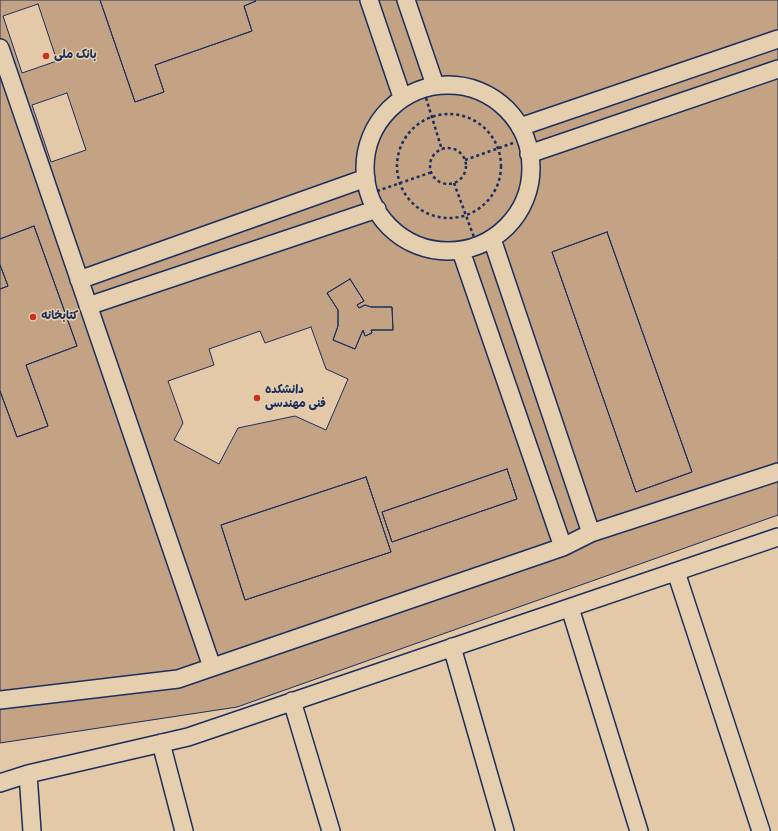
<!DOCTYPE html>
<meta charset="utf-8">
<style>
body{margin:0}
canvas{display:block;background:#e3c9a7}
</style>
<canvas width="778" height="831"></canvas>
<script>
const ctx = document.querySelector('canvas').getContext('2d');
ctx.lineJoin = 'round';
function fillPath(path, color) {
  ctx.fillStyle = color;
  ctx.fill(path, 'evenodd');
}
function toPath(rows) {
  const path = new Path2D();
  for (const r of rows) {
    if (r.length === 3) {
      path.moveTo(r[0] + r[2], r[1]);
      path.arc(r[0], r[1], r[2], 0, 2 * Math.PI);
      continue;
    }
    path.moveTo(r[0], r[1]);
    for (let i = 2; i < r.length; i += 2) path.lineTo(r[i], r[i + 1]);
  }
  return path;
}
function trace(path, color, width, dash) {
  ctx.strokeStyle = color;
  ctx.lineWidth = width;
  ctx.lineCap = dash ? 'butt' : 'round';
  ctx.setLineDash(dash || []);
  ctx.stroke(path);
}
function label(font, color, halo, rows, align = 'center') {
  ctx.font = font + ' "Gochi Hand","Playpen Sans Arabic",sans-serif';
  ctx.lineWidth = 3;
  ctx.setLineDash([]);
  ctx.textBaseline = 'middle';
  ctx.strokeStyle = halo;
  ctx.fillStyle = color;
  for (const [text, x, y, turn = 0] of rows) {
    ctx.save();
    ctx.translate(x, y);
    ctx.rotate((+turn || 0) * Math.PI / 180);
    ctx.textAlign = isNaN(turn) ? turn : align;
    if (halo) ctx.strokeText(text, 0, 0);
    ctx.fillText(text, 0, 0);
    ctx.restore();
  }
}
const building = toPath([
 [0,0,100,0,135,102,164,92,155,65,252,31,244,6,256,1,255,0,778,0,778,515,237,707,0,743,0,391,17,437,48,426,26,365,77,346,34,226,0,239,0,0],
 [607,232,692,472,636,492,552,252,607,232],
 [350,279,364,301,357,305,359,308,365,305,371,307,392,307,393,330,371,330,372,333,365,336,363,330,355,349,333,340,338,326,338,310,327,293,350,279],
 [507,469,517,499,392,542,382,512,507,469],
 [366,477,391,552,245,600,221,525,366,477],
 [100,0,255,0,256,1,244,6,252,31,155,65,164,92,135,102,100,0],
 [38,4,57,61,22,73,3,16,38,4],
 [67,93,86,150,51,162,32,105,67,93],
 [34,226,77,346,26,365,48,426,17,437,0,391,0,289,8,286,0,265,0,239,34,226],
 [607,232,692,472,636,492,552,252,607,232],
 [0,265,8,286,0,289,0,265],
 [350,279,364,301,357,305,359,308,365,305,371,307,392,307,393,330,371,330,372,333,365,336,363,330,355,349,333,340,338,326,338,310,327,293,350,279],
 [311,327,326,369,348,379,326,430,295,416,238,428,219,464,174,440,183,423,168,381,214,365,209,349,260,331,265,343,311,327],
 [507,469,517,499,392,542,382,512,507,469],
 [366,477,391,552,245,600,221,525,366,477]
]);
fillPath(building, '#c4a284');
trace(building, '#1b2f5e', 1);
const minor = toPath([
 [369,0,402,97],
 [406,0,435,85],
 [0,48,212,667],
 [448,168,83],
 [520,127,778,39],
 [529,154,778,69],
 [492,239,591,533],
 [461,251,563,547],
 [79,280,366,178],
 [88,306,377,209],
 [676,572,761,831],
 [570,608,639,831],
 [452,647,505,831],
 [0,700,178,679,563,547,591,533,778,472],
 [292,701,331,831],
 [161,743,184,831],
 [0,783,28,774],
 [32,831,28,774,188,737,778,537]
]);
trace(minor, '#1b2f5e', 20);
trace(toPath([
 [426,98,442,150],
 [449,166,52],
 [448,166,18],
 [465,160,513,143],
 [454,183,475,240],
 [377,191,432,172]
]), '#1b2f5e', 2.5, [3, 3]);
trace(minor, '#e6cfaf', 17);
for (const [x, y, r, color] of [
 [46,56,4,"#c8321e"],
 [33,317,4,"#c8321e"],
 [257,398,4,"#c8321e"]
]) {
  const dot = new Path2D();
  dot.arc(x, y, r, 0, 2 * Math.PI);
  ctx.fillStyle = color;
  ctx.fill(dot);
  trace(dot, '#e6cfaf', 1.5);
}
label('bold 12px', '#1b2f5e', '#e6cfaf', [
 ["بانک ملی",54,56],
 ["کتابخانه",41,317],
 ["دانشکده",265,391],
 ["فنی مهندسی",265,405]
], 'left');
</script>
